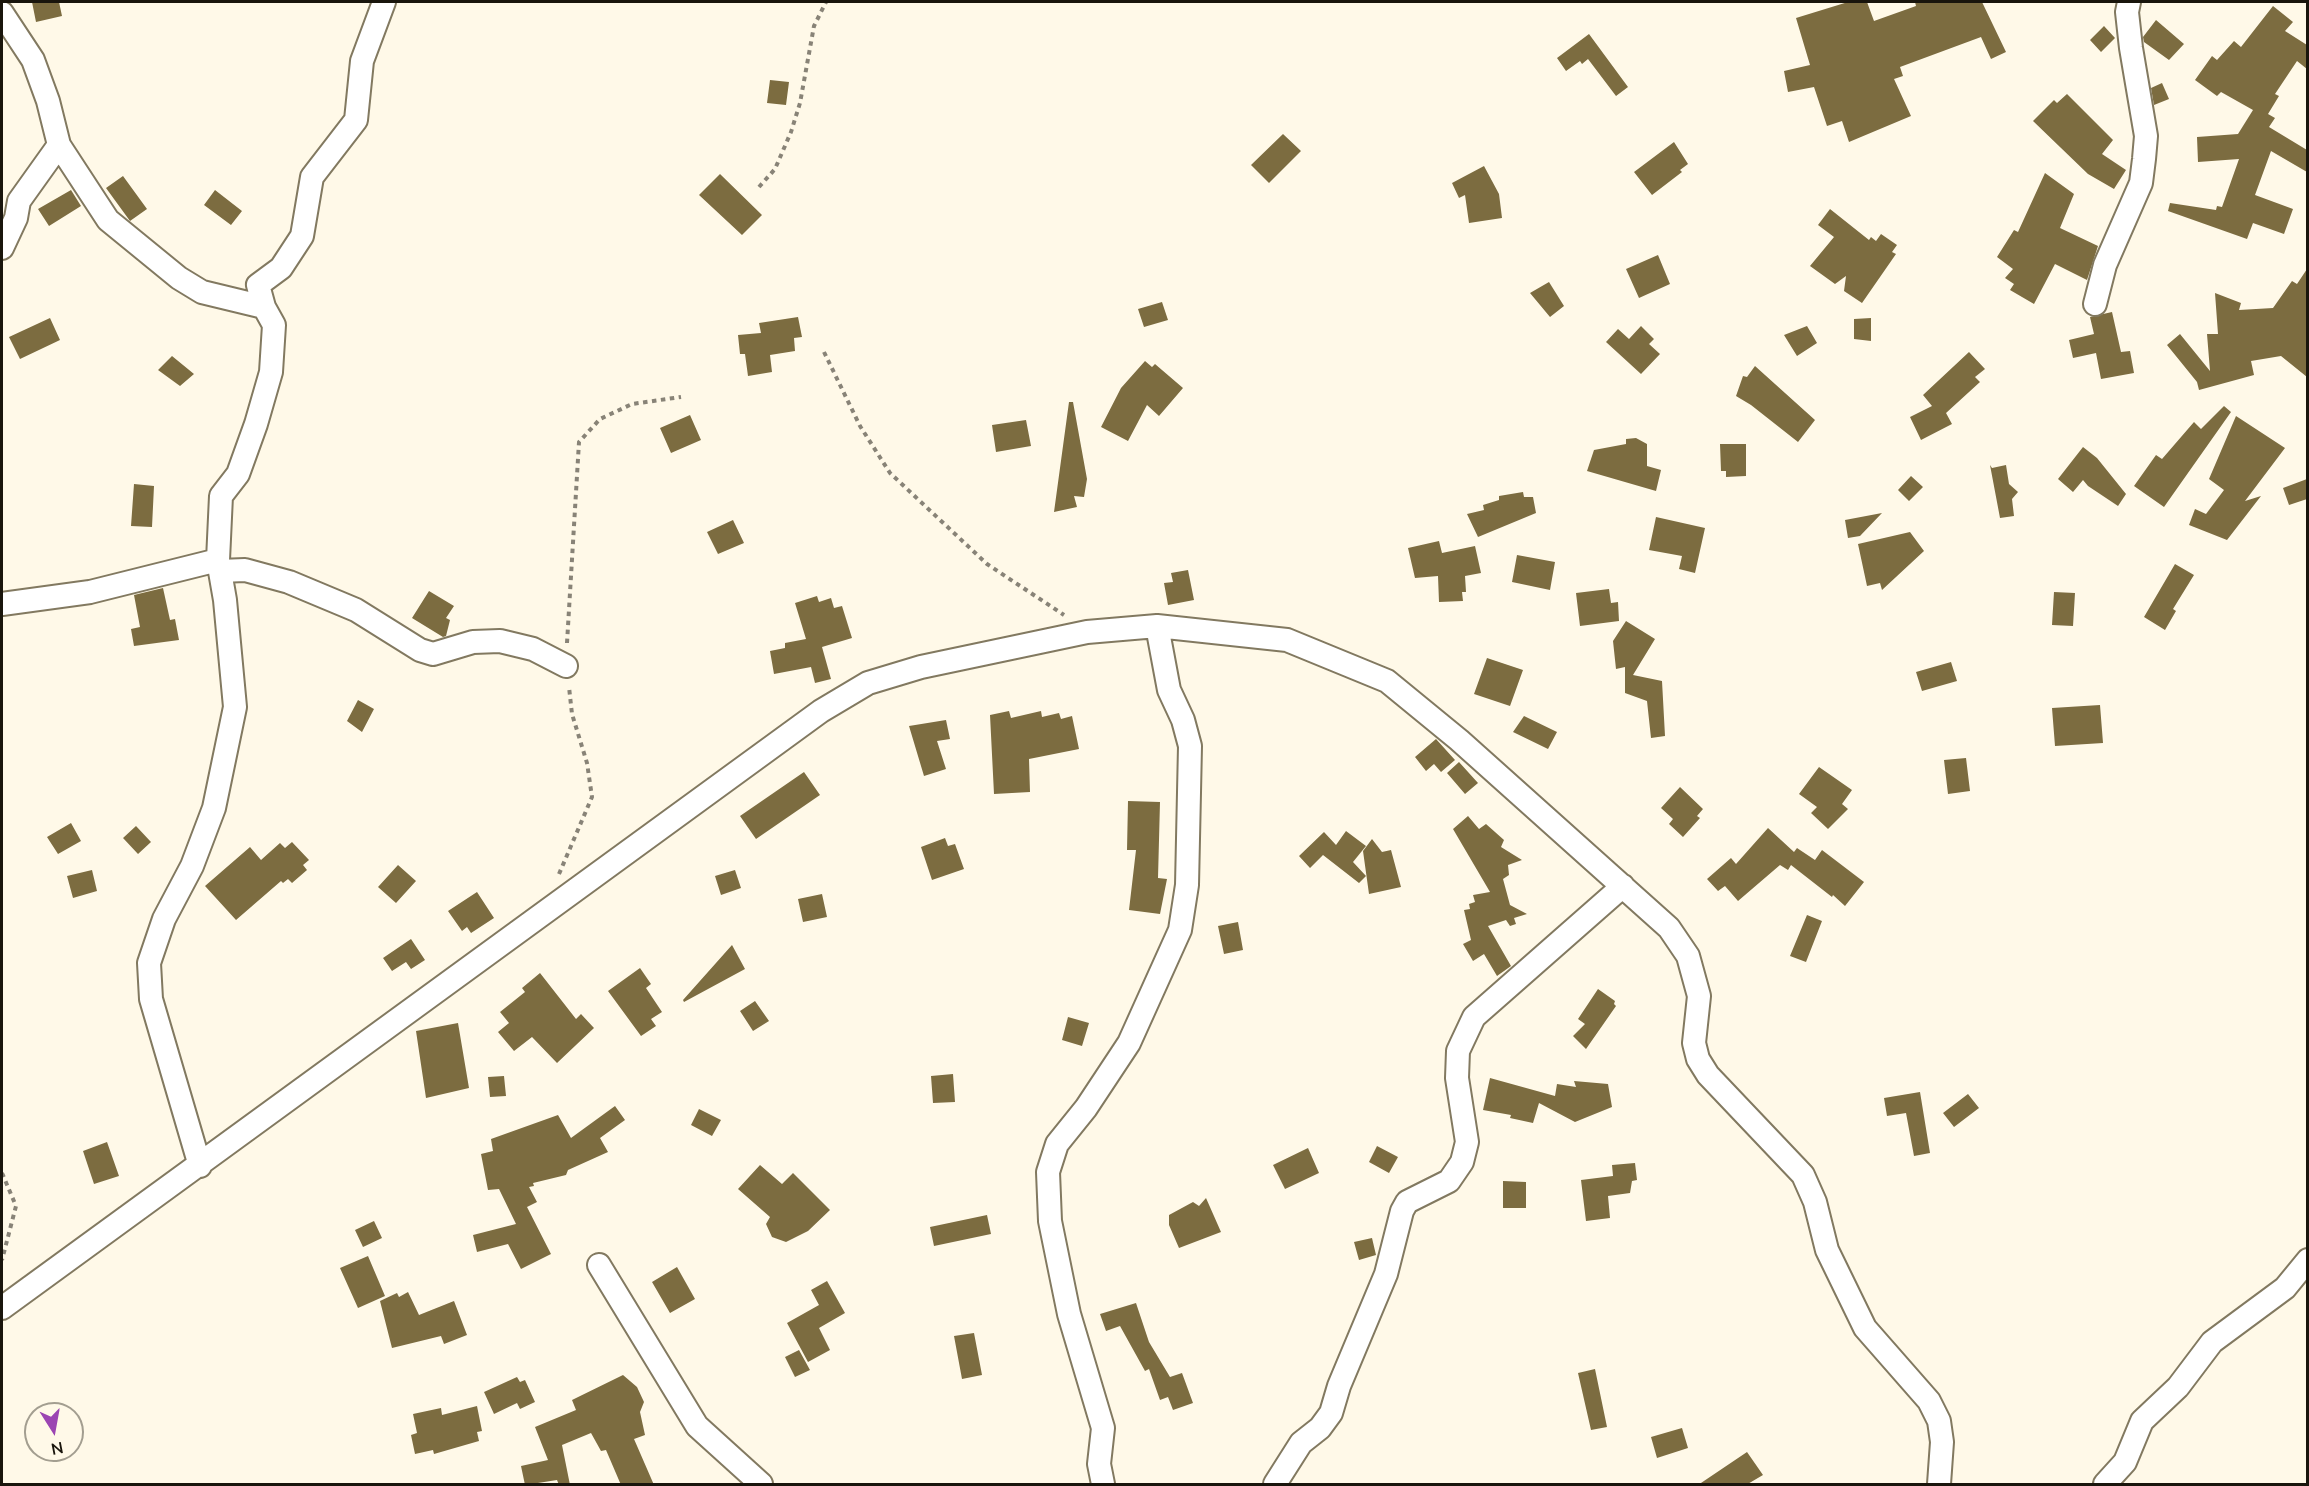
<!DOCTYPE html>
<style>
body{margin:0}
#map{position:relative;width:2309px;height:1486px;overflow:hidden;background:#fff9e8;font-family:"Nunito Sans",sans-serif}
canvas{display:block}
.frame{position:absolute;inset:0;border:3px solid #19150c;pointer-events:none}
.north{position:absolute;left:24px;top:1402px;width:60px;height:60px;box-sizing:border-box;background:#fff9e8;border:2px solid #a39e90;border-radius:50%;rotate:169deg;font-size:16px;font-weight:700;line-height:24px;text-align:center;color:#19150c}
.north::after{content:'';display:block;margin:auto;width:21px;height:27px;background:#9b45b2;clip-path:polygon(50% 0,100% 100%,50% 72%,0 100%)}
</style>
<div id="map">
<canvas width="2309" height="1486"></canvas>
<div class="frame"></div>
<div class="north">N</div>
</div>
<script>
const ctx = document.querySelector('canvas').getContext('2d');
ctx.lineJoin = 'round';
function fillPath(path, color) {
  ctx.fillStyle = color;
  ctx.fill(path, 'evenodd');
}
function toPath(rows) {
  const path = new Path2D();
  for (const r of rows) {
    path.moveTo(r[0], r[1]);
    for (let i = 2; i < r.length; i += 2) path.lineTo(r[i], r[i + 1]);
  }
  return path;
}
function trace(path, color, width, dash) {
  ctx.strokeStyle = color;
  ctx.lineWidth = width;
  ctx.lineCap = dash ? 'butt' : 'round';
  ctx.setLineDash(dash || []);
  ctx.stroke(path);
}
fillPath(toPath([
 [32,2,59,2,62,16,36,22],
 [1848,2,1867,2,1874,21,1916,6,1915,2,1982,2,2006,52,1991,59,1981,37,1900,67,1903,76,1894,79,1911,116,1849,142,1842,121,1827,126,1814,87,1788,92,1784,71,1810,65,1796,18],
 [2273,6,2293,22,2285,31,2307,45,2307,69,2297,61,2275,94,2279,96,2268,114,2275,118,2269,127,2307,150,2307,172,2271,151,2255,195,2293,209,2284,234,2253,223,2247,239,2168,211,2170,203,2216,210,2217,206,2222,207,2239,159,2198,162,2197,137,2238,134,2253,110,2221,92,2217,96,2195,80,2212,56,2217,60,2234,41,2241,47],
 [2156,20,2184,44,2169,60,2144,42,2143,37],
 [2104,26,2115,38,2101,52,2090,40],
 [1589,34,1628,87,1616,96,1588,59,1582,64,1580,61,1566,71,1557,58],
 [770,80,789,82,786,105,767,103],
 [2162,83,2169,99,2154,105,2151,88],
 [2067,94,2113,140,2102,154,2126,170,2114,189,2088,174,2033,121,2054,100,2057,103],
 [1283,134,1301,151,1269,183,1251,165],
 [1674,142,1688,164,1680,170,1682,172,1652,195,1634,172],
 [1484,166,1499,194,1502,218,1469,223,1465,195,1459,198,1452,183],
 [2045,173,2074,194,2060,228,2098,246,2087,280,2055,264,2034,304,2010,290,2014,284,2005,278,2013,269,1997,257,2014,230,2018,232],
 [720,174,762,215,742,235,699,195],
 [123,176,147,209,130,221,106,188],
 [71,190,81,206,49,226,38,209],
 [215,190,242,211,231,225,204,205],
 [1830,209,1869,240,1871,237,1876,241,1881,234,1897,245,1892,252,1896,254,1862,303,1844,291,1846,276,1835,284,1810,266,1834,237,1818,225],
 [1658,255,1670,284,1639,298,1626,269],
 [2307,269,2307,377,2281,356,2251,361,2254,375,2199,390,2197,382,2167,345,2180,334,2210,371,2207,334,2218,334,2215,293,2241,303,2239,310,2273,308,2292,281,2297,284],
 [1549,282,1564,306,1550,317,1530,293],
 [1162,302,1168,320,1144,327,1138,309],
 [2112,312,2121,352,2130,351,2134,373,2101,379,2096,353,2073,358,2069,340,2094,334,2090,317],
 [798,317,802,337,794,338,795,351,770,355,772,372,748,376,745,354,740,354,738,335,761,333,759,323],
 [50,318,60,340,20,359,9,337],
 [1871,318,1871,341,1854,339,1854,319],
 [1641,326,1654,339,1649,344,1660,354,1641,374,1606,342,1618,329,1629,339],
 [1807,326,1817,343,1797,356,1784,335],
 [1969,352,1985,369,1975,377,1980,382,1946,413,1952,424,1921,440,1910,417,1932,406,1923,395],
 [172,356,194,374,180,386,158,370],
 [1145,361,1152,367,1155,364,1183,388,1159,416,1147,405,1128,441,1101,427,1121,388],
 [1755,366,1815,420,1798,442,1751,405,1736,396,1743,376,1747,377],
 [1069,402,1073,402,1087,479,1084,497,1074,496,1077,507,1054,512],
 [2224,406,2231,412,2164,507,2134,486,2156,455,2162,459,2194,422,2201,429],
 [690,415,701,440,671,453,660,428],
 [2236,416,2285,448,2245,501,2261,496,2227,540,2189,525,2195,509,2206,514,2224,490,2209,479],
 [1026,420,1031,446,996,452,992,425],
 [1636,438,1647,444,1647,466,1661,470,1656,491,1587,471,1594,450,1626,444,1626,439],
 [1720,444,1746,444,1746,476,1726,477,1726,471,1721,471],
 [2083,447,2097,458,2126,494,2118,506,2088,486,2083,480,2073,492,2058,479],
 [1990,465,1992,468,2006,465,2009,484,2018,492,2012,499,2014,516,2000,518],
 [1911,476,1923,487,1909,501,1898,490],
 [2307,479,2307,499,2289,505,2283,488],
 [134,484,154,486,152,527,131,526],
 [1523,492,1524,497,1533,497,1536,513,1478,537,1467,514,1484,510,1483,505,1499,500,1499,496],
 [1882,513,1860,536,1848,538,1845,520],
 [1656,517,1705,528,1695,573,1679,569,1682,556,1649,550],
 [733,520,744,543,718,554,707,532],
 [1910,532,1924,551,1882,590,1880,583,1867,586,1858,544],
 [1439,541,1442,553,1475,546,1481,573,1465,576,1466,592,1462,592,1463,601,1439,602,1438,576,1415,578,1408,548],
 [1517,555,1555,562,1550,590,1512,582],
 [2175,564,2194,575,2173,609,2176,611,2165,630,2144,617],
 [1188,570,1194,600,1168,605,1164,583,1173,582,1171,573],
 [163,588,170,620,175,619,179,640,134,646,131,629,140,627,134,595],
 [1609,589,1611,603,1618,602,1619,621,1580,626,1576,593],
 [429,591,454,606,446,618,450,620,446,636,443,637,412,618],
 [2054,592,2075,593,2073,626,2052,625],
 [817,596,819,602,831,598,834,608,842,606,852,638,822,647,831,679,815,683,811,667,774,674,770,651,785,648,785,643,806,639,795,603],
 [1626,621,1655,639,1633,675,1662,681,1665,736,1651,738,1647,701,1625,693,1625,667,1616,669,1613,641],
 [1487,658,1523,670,1510,706,1474,694],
 [1951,662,1957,681,1922,691,1916,672],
 [358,700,374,709,362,732,347,721],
 [2100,705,2103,743,2055,746,2052,708],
 [1009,711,1011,718,1041,711,1042,717,1059,713,1061,719,1072,716,1079,749,1029,759,1030,792,994,794,990,715],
 [1524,716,1557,732,1548,749,1513,732],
 [946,720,950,739,937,741,946,769,924,776,909,726],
 [1436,739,1455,760,1441,772,1434,764,1426,771,1415,757],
 [1966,758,1970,791,1948,794,1944,760],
 [1459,762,1478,783,1465,794,1447,773],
 [1819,767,1852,790,1842,804,1848,809,1828,829,1811,813,1817,807,1799,794],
 [804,772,820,795,756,839,740,816],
 [1680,787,1703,809,1697,816,1700,818,1683,837,1669,824,1673,819,1661,808],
 [1128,801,1160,802,1158,878,1167,879,1160,914,1129,910,1136,850,1127,850],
 [1468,816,1479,829,1486,824,1504,840,1501,847,1522,860,1508,865,1509,875,1503,879,1510,905,1527,914,1514,918,1516,924,1510,926,1506,920,1488,926,1511,966,1497,976,1484,954,1473,961,1463,944,1471,940,1464,910,1470,909,1469,904,1475,902,1473,895,1490,892,1453,829],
 [71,823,81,841,58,854,47,837],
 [136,826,151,842,138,854,123,838],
 [1768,828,1794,852,1797,848,1815,860,1822,850,1864,882,1845,906,1833,895,1832,897,1791,865,1788,870,1780,865,1738,901,1725,886,1718,891,1707,879,1731,858,1736,864],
 [1346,831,1366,846,1353,862,1366,876,1359,883,1323,855,1310,868,1299,856,1324,832,1336,845],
 [945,838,948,846,955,844,964,869,932,880,921,847],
 [1372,839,1382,852,1391,850,1401,887,1369,894,1363,851],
 [292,842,309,860,303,865,307,870,292,883,288,879,283,883,281,881,236,920,205,886,250,847,261,860,280,843,285,848],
 [398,865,416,881,396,903,378,887],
 [92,870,97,891,73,898,67,876],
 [735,870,741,888,721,895,715,876],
 [477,892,494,918,471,933,467,927,462,931,448,911],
 [822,894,827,917,803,922,798,899],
 [1807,915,1822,921,1806,962,1790,956],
 [1238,922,1243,950,1224,954,1218,926],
 [411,939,425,960,411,969,406,962,392,971,383,958],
 [732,945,745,969,684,1002,683,1000],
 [640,968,651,984,646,988,662,1012,651,1019,656,1026,641,1036,608,991],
 [540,973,576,1019,581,1014,594,1028,557,1063,532,1037,514,1051,498,1032,509,1023,500,1012,525,992,522,988],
 [1598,989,1615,1001,1614,1004,1616,1006,1586,1049,1573,1036,1585,1024,1578,1019],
 [755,1001,769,1021,753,1031,740,1011],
 [1068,1017,1089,1023,1082,1046,1062,1040],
 [458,1023,469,1088,426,1098,416,1031],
 [953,1074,955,1102,933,1103,931,1076],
 [504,1076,506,1096,490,1097,488,1077],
 [1490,1078,1555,1096,1557,1084,1576,1087,1574,1081,1608,1084,1612,1107,1575,1122,1539,1103,1533,1123,1510,1118,1511,1115,1483,1110],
 [1920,1092,1930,1153,1914,1156,1906,1113,1887,1116,1884,1098],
 [1968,1094,1979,1108,1954,1127,1943,1113],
 [615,1106,625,1120,600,1138,608,1152,568,1170,566,1175,533,1183,534,1186,529,1187,537,1202,527,1207,551,1254,521,1269,508,1244,477,1252,473,1235,516,1224,499,1189,488,1190,481,1154,493,1151,491,1139,558,1115,571,1138],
 [699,1109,721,1120,712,1136,691,1125],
 [107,1142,119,1176,94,1184,83,1151],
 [1377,1146,1398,1157,1389,1173,1369,1162],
 [1308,1148,1319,1173,1285,1189,1273,1165],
 [1635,1163,1637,1180,1632,1181,1630,1193,1608,1196,1610,1218,1586,1221,1581,1180,1613,1176,1612,1165],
 [760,1165,782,1184,793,1173,830,1210,808,1231,786,1242,772,1237,766,1224,770,1217,738,1189],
 [1503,1181,1526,1182,1526,1208,1503,1208],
 [1206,1198,1221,1232,1179,1248,1169,1225,1169,1215,1193,1202,1199,1206],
 [987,1215,991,1234,934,1246,930,1227],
 [374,1221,382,1238,363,1247,355,1230],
 [1372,1238,1376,1255,1359,1260,1354,1242],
 [368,1256,385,1296,358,1308,340,1268],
 [677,1267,695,1299,670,1313,652,1282],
 [827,1281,845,1313,819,1328,830,1350,808,1362,787,1323,819,1305,811,1290],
 [408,1292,419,1315,454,1301,467,1335,444,1344,441,1336,392,1348,380,1301,397,1293,399,1297],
 [1136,1303,1149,1342,1170,1377,1182,1373,1193,1403,1173,1410,1168,1397,1160,1400,1149,1369,1145,1371,1120,1326,1106,1331,1100,1314],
 [974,1333,982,1375,962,1379,954,1336],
 [799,1350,810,1370,795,1377,785,1357],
 [1595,1369,1607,1427,1591,1430,1578,1373],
 [623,1375,637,1387,644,1402,640,1412,645,1435,634,1439,654,1485,621,1485,606,1450,601,1451,591,1433,562,1445,570,1485,559,1485,557,1480,525,1485,521,1466,548,1460,535,1427,576,1410,572,1400],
 [517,1377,520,1382,525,1380,535,1402,520,1409,517,1403,494,1414,484,1392],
 [477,1406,482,1431,477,1432,479,1441,434,1454,433,1450,415,1454,411,1435,417,1433,413,1414,441,1408,442,1415],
 [1682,1428,1688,1448,1657,1458,1651,1437],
 [1747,1452,1763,1475,1746,1485,1698,1485]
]), '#7c6c40');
const street = toPath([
 [2,13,33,60,48,101,59,145,108,220,179,278,202,292,264,307,274,325,271,372,256,424,238,474,221,496,218,560,225,600,235,707,214,808,192,866,164,919,149,963,151,999,200,1166],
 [2,248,16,218,19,201,59,145],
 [2095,304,2105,265,2141,183,2144,159,2146,136,2131,48,2127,12,2129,2],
 [264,307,258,285,281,268,302,236,312,177,356,120,362,61,384,2],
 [220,571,245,570,289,582,356,610,420,650,433,654,473,642,500,641,533,649,566,666],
 [2,604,90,592,218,560],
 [599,1265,697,1426,761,1484],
 [2,1308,821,711,868,683,921,667,1087,632,1157,626,1287,640,1387,681,1459,740,1669,928,1688,956,1699,996,1694,1043,1698,1059,1708,1075,1803,1175,1815,1202,1827,1250,1865,1328,1929,1401,1939,1421,1942,1442,1939,1484],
 [1103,1484,1099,1464,1103,1428,1069,1314,1050,1221,1048,1172,1057,1144,1086,1108,1129,1043,1180,930,1187,885,1190,746,1183,720,1169,690,1157,626],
 [1275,1484,1301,1443,1320,1428,1331,1413,1339,1386,1386,1274,1402,1211,1407,1202,1449,1181,1462,1162,1467,1142,1457,1078,1458,1051,1474,1017,1623,886],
 [2105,1484,2125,1462,2142,1421,2178,1387,2212,1342,2285,1288,2308,1260]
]);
trace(street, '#827960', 26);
trace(toPath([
 [759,187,775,169,791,132,800,103,814,26,826,2],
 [824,352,860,426,890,473,987,564,1064,615],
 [567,643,579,442,600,419,632,404,681,397],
 [559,874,592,797,587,763,572,714,569,687],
 [2,1173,16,1206,2,1260]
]), '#888377', 4, [4.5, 4.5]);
trace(street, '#fff', 22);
</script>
